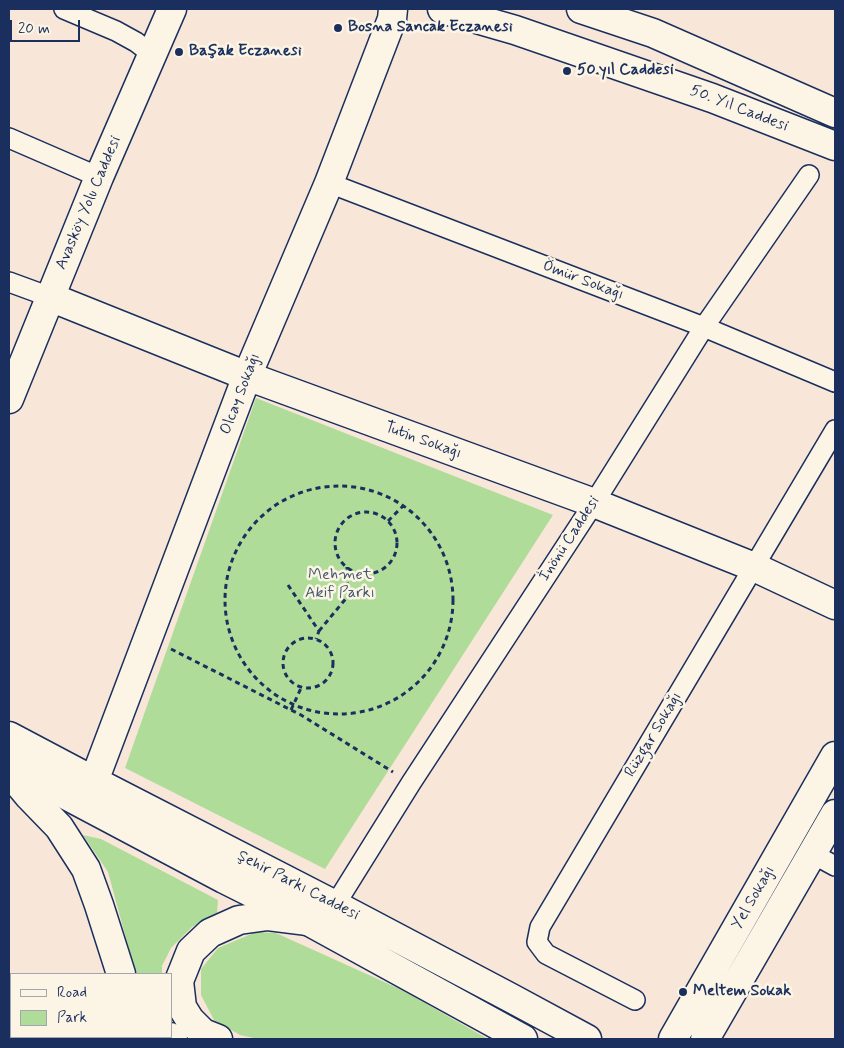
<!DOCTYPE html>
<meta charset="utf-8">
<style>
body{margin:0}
#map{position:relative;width:844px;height:1048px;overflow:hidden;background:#f8e7d8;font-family:Mynerve,sans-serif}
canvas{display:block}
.frame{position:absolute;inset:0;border:10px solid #1b2f5e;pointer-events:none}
.legend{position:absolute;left:10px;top:973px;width:162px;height:65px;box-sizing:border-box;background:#fcf5e5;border:1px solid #a2a6af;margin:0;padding:6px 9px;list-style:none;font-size:15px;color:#1b2f5e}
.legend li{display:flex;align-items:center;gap:10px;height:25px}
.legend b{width:25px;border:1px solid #a2a6af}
.scale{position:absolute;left:10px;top:20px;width:70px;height:22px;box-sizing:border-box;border:2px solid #1b2f5e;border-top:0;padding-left:6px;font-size:15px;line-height:18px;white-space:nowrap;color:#1b2f5e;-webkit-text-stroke:4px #fcf5e5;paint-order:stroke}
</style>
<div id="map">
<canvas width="844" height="1048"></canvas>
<div class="frame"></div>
<ul class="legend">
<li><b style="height:6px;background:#fcf5e5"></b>Road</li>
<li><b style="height:14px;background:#b0dc9a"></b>Park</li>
</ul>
<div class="scale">20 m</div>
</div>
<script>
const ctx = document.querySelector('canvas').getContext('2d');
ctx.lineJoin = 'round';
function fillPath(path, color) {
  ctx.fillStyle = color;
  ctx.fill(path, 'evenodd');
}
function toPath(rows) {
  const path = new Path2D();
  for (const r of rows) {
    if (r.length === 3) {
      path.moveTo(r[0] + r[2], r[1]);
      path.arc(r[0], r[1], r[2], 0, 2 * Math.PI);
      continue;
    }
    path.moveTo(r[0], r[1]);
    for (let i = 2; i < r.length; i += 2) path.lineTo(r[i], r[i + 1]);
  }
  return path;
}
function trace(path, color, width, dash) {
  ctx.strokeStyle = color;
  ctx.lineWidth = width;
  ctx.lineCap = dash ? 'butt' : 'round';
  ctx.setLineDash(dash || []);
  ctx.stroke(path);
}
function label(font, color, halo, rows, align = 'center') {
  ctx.font = font + ' Mynerve,sans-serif';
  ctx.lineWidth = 5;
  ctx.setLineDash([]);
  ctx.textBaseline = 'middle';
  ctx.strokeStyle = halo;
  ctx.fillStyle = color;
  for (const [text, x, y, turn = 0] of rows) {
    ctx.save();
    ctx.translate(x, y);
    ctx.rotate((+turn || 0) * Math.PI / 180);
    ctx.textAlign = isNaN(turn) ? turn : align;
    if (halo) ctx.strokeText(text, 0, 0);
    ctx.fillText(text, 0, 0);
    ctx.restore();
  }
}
fillPath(toPath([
 [256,398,553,515,325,869,125,768],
 [83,835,101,839,218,900,217,914,192,927,171,948,162,966,162,974,138,974,134,968,108,872],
 [256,932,276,933,402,990,488,1039,258,1039,240,1035,214,1020,201,995,201,969,218,948]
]), '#b0dc9a');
const street = toPath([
 [64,9,116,31,136,42,153,55],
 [9,138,99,177],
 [329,183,704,327,835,382],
 [9,282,50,297],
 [813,854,835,866],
 [335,905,411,783,594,503,704,327,809,175],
 [635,1000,546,954,537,942,540,927,835,430]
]);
const secondary = toPath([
 [50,297,247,376,594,503,754,567,835,605],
 [9,399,99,177,172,9],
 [9,736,94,781,335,905,511,998,587,1039],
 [9,765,224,879,308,921,523,1039],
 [94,781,247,376,329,183,392,19,393,9]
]);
const primary = toPath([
 [442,9,515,30,712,98,835,146],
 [581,9,653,33,835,113],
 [9,772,29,796,59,827,86,869,99,905,121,974],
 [170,1037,173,1039],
 [218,1039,203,1033,190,1020,182,1007,179,981,191,951,210,933,239,920,268,916,308,921],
 [673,1039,835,756],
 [705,1039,835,814]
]);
trace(street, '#1b2f5e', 22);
trace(secondary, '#1b2f5e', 31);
trace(primary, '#1b2f5e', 31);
trace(toPath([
 [339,600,114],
 [366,543,31],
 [388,521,404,505],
 [288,585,319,631,316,639],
 [319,631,348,596,347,567],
 [308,663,25],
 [171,649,301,715,393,772],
 [291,710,301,688]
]), '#1b2f5e', 3, [5, 4]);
trace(street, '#fcf5e5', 19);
trace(secondary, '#fcf5e5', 28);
trace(primary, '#fcf5e5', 28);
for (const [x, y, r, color] of [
 [338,28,5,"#1b2f5e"],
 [179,52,5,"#1b2f5e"],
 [567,71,5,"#1b2f5e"],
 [683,992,5,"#1b2f5e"]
]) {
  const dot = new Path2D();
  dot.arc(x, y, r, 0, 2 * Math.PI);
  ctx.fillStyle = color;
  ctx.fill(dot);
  trace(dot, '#fcf5e5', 2);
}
label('bold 16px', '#1b2f5e', '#fcf5e5', [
 ["Bosna Sancak Eczanesi",348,28],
 ["Başak Eczanesi",189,52],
 ["50.yıl Caddesi",577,71],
 ["Meltem Sokak",693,992]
], 'left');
label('16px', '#1b2f5e', '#fcf5e5', [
 ["50. Yıl Caddesi",739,109,21],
 ["Avasköy Yolu Caddesi",89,203,-67],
 ["Ömür Sokağı",583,281,21],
 ["Olcay Sokağı",241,394,-69],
 ["Tutin Sokağı",423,441,20],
 ["İnönü Caddesi",570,539,-57],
 ["Rüzgar Sokağı",654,735,-59],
 ["Şehir Parkı Caddesi",298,886,27],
 ["Yel Sokağı",754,898,-60]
]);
label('16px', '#405a6d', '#fcf5e5', [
 ["Mehmet",340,576],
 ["Akif Parkı",340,594]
]);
</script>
